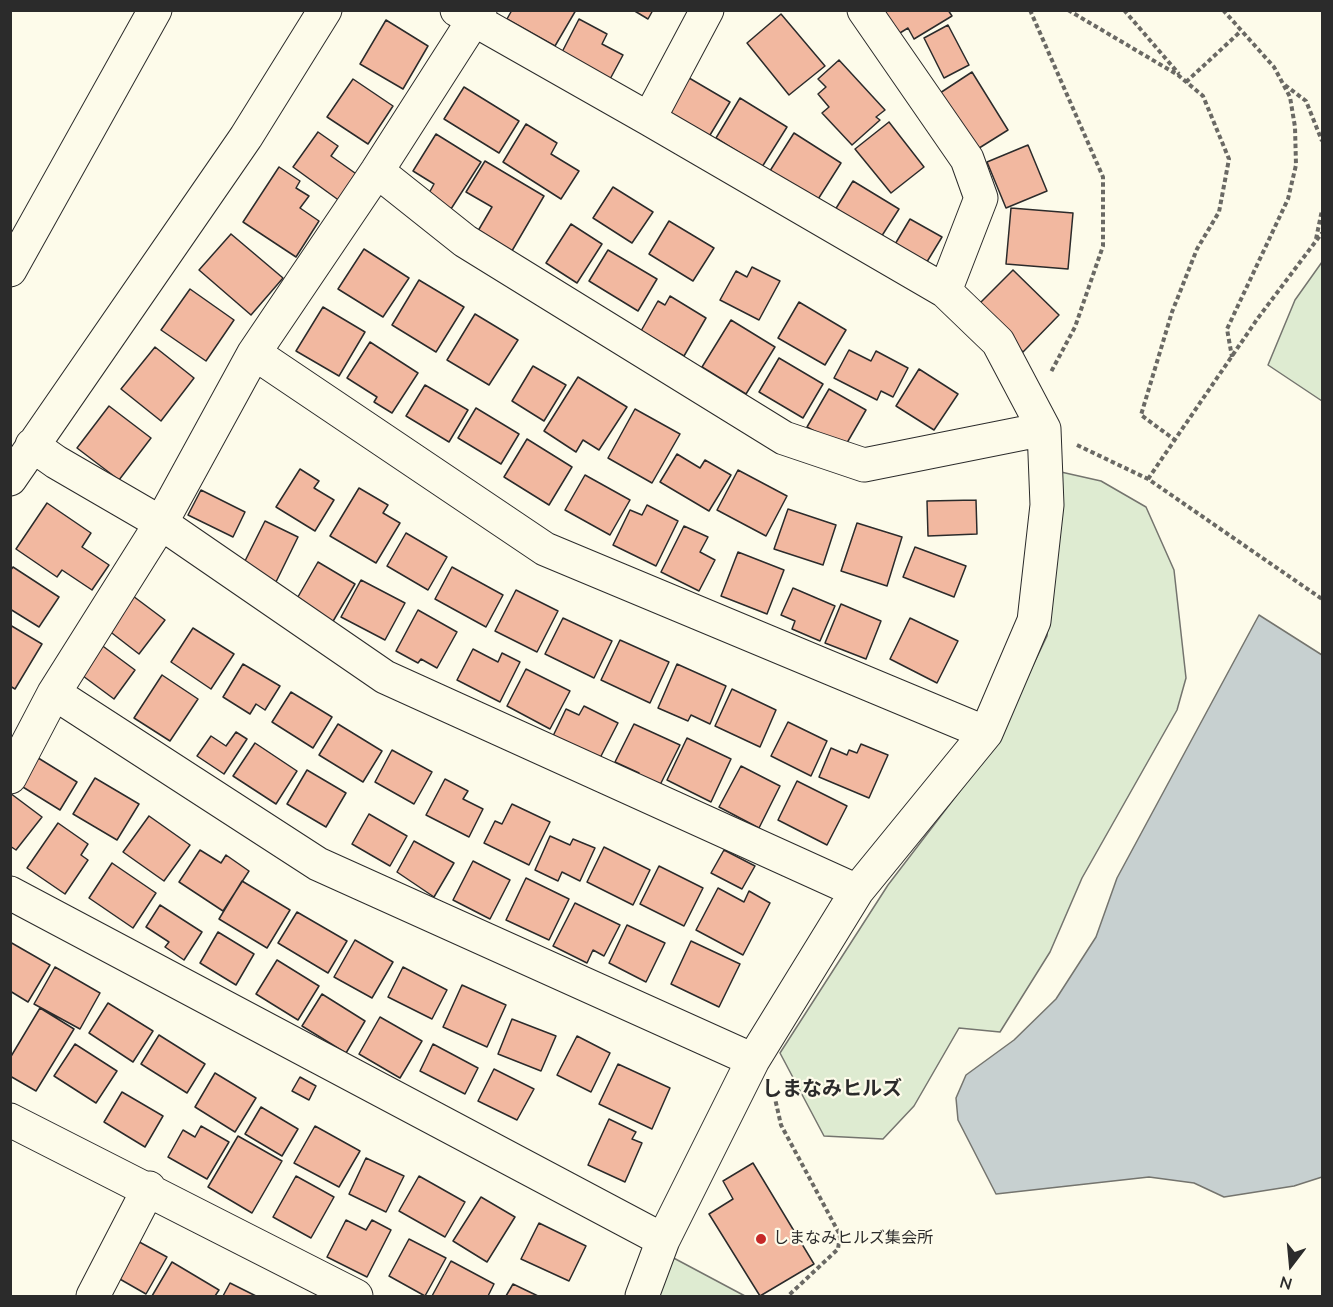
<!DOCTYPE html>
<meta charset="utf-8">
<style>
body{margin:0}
#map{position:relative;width:1333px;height:1307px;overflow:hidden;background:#fdfbea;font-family:"Nunito Sans",sans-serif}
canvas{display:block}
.frame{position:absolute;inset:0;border:12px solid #2b2b2b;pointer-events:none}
.north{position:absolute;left:1261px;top:1235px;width:60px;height:60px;-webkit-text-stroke:4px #fdfbea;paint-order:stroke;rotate:196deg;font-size:16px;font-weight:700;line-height:24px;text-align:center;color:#2b2b2b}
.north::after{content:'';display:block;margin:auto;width:21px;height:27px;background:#2b2b2b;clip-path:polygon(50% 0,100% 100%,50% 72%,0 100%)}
</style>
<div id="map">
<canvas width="1333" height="1307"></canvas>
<div class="frame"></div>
<div class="north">N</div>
</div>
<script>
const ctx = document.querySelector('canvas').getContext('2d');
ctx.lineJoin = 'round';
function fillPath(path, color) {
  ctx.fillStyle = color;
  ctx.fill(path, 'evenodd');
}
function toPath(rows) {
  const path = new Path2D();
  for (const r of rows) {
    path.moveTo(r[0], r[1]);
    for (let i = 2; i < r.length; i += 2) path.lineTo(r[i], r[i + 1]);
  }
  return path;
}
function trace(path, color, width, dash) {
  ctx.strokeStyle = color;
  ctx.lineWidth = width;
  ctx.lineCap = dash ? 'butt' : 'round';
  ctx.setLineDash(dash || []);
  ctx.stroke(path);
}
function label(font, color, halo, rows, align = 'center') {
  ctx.font = font + ' "Nunito Sans","Noto Sans JP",sans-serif';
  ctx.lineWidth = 4.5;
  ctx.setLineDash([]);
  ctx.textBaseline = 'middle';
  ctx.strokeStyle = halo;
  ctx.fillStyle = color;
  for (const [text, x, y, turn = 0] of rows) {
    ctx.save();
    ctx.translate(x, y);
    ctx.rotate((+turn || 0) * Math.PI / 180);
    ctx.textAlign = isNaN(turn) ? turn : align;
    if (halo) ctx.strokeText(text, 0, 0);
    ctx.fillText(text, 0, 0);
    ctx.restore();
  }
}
const green = toPath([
 [1322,262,1322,401,1268,365,1295,300,1322,262],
 [1061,472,1101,481,1146,507,1174,570,1186,678,1177,710,1082,878,1050,952,1000,1032,959,1028,914,1106,883,1139,824,1136,780,1053,888,885,995,745,1047,636,1061,472],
 [668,1255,745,1296,654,1296,668,1255]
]);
fillPath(green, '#deebd1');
trace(green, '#74746e', 1.5);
const water = toPath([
 [1259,615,1322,655,1322,1177,1294,1186,1224,1197,1194,1183,1149,1177,996,1194,958,1120,956,1098,966,1075,1014,1040,1056,999,1096,937,1117,878,1259,615]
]);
fillPath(water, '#c7d0d0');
trace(water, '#74746e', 1.5);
const building = toPath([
 [512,10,576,10,555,46,507,19,512,10],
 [633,10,653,10,648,19,633,10],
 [879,10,948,10,952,16,914,39,908,28,895,36,879,10],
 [781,14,825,66,789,95,747,43,781,14],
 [579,19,607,34,602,44,623,55,609,81,560,56,579,19],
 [386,20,428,46,403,89,360,64,386,20],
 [948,25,969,65,944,78,924,38,948,25],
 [839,60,885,110,876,117,880,120,852,145,822,113,829,107,818,94,826,87,818,79,839,60],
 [972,72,1008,130,976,150,940,93,972,72],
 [684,75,730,102,707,140,662,112,684,75],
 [353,79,393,106,368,144,327,117,353,79],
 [464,87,519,121,499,153,444,119,464,87],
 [740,98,787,127,762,167,716,138,740,98],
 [889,122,924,167,891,193,855,149,889,122],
 [526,124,557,143,551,154,579,171,561,199,503,162,526,124],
 [318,132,338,146,331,156,362,178,344,204,293,167,318,132],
 [794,133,841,163,815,204,768,174,794,133],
 [436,134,481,162,451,209,428,195,434,184,413,171,436,134],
 [1028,145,1047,191,1006,208,987,162,1028,145],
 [485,161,544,196,509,256,475,236,492,207,466,192,485,161],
 [279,167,300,181,296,188,309,196,300,208,319,221,296,257,243,222,279,167],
 [853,181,899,209,876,245,830,218,853,181],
 [613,187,653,212,632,243,593,218,613,187],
 [1011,208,1073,213,1068,269,1006,264,1011,208],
 [910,219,942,237,922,270,891,251,910,219],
 [669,221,714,248,693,281,649,254,669,221],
 [571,224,602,244,577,283,546,263,571,224],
 [231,234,283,278,251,315,199,270,231,234],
 [364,249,409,278,383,317,338,289,364,249],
 [608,250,657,279,638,311,589,281,608,250],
 [752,267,780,281,759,320,720,300,736,271,747,277,752,267],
 [1013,270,1059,315,1023,352,976,307,1013,270],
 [419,280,464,307,436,352,392,325,419,280],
 [190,289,234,320,206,361,161,330,190,289],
 [670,296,706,318,684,356,641,331,658,301,665,305,670,296],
 [799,302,846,330,825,365,778,338,799,302],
 [323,307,365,332,339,376,296,351,323,307],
 [475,314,518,340,489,385,447,360,475,314],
 [731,320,775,347,746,394,702,367,731,320],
 [370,342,418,373,392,413,374,402,377,397,347,378,370,342],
 [155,347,194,378,161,421,121,389,155,347],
 [849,350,871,361,876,351,908,368,893,397,881,391,877,400,834,378,849,350],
 [779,358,823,384,803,418,759,392,779,358],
 [533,366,566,385,544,421,512,401,533,366],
 [919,369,958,394,934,430,896,406,919,369],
 [578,377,627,407,599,450,583,440,576,452,544,431,578,377],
 [425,385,468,410,449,442,406,416,425,385],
 [829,389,866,410,844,448,807,427,829,389],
 [109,406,151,438,119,480,77,448,109,406],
 [476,408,519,434,501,464,458,438,476,408],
 [635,409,680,434,652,483,608,458,635,409],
 [527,439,572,467,549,505,504,477,527,439],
 [677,454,700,468,705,460,731,475,709,511,660,482,677,454],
 [300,469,319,481,314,488,334,500,315,531,276,507,300,469],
 [738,470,787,496,766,536,717,510,738,470],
 [585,475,630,500,610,535,565,510,585,475],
 [359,488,388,505,383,513,400,523,376,563,330,536,359,488],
 [201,490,245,512,233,537,188,515,201,490],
 [976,500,977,534,928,536,927,501,976,500],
 [47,503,91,533,82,547,109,565,92,590,62,570,57,577,16,549,47,503],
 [647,505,678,521,656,566,613,545,630,510,642,515,647,505],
 [788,509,836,525,823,565,774,549,788,509],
 [265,521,298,537,274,586,241,569,265,521],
 [857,523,902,537,887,586,841,571,857,523],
 [684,526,708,537,700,552,715,560,699,591,661,572,684,526],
 [406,533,447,557,428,590,387,566,406,533],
 [915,547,966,566,954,597,903,577,915,547],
 [738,552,784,570,767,614,721,596,738,552],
 [318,562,355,584,332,623,295,602,318,562],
 [13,567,59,597,39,627,10,609,10,571,13,567],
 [452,567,503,595,486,627,435,599,452,567],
 [361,580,405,603,385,640,341,617,361,580],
 [793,588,835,606,820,641,792,629,795,621,781,615,793,588],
 [516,590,558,611,537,652,495,631,516,590],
 [133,596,165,620,139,654,108,630,133,596],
 [841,604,881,621,866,659,825,643,841,604],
 [418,610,457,632,437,668,421,659,418,663,396,651,418,610],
 [563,618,612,641,594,678,545,654,563,618],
 [910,618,958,641,937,683,890,659,910,618],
 [10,625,42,644,15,689,10,686,10,625],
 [193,628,234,654,211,689,171,662,193,628],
 [620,640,669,662,650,703,601,680,620,640],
 [100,644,135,670,114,699,79,673,100,644],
 [473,649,498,662,502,653,520,662,500,702,457,680,473,649],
 [243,664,280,686,265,710,256,704,250,714,223,697,243,664],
 [677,664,726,686,710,724,691,715,688,721,658,708,677,664],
 [526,669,570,691,550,729,507,706,526,669],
 [162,675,198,699,170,741,134,718,162,675],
 [732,689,776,710,760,747,715,726,732,689],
 [291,692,332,717,313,748,272,722,291,692],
 [584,706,618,723,599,760,553,736,566,709,579,715,584,706],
 [788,722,827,741,811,776,771,756,788,722],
 [338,724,382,751,363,782,319,755,338,724],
 [634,724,680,745,655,795,634,784,639,773,615,762,634,724],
 [236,732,247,739,224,774,197,756,211,736,226,746,236,732],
 [687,738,731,759,711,802,667,780,687,738],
 [255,743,297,771,276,804,233,776,255,743],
 [861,744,888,755,869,798,819,777,831,748,847,755,849,750,857,753,861,744],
 [392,750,432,772,414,804,375,782,392,750],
 [35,756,77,782,60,810,18,784,35,756],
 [741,766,780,786,759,828,719,807,741,766],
 [307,770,346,793,326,827,287,804,307,770],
 [95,778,139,804,117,840,73,814,95,778],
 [445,779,468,791,463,799,483,809,469,837,426,815,445,779],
 [797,781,847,806,827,845,778,820,797,781],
 [10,793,42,817,16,850,10,846,10,793],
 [512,804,550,822,529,865,484,843,495,821,502,824,512,804],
 [369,814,407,836,390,866,352,844,369,814],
 [149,816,190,845,164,881,123,852,149,816],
 [58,823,88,844,81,855,88,860,65,894,27,868,58,823],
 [550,836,570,845,573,839,595,848,580,881,562,872,558,881,535,870,550,836],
 [414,841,454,863,434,897,397,872,414,841],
 [604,847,650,870,633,905,587,882,604,847],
 [200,850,221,863,226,855,249,871,223,911,179,882,200,850],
 [724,850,755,866,742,889,711,873,724,850],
 [473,861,510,880,490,919,453,900,473,861],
 [112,863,156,893,133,928,89,898,112,863],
 [659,866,703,888,684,926,640,904,659,866],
 [526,878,569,899,549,940,506,920,526,878],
 [242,881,290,910,267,948,219,919,242,881],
 [718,888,744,902,749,891,770,903,743,955,696,930,718,888],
 [575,903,620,925,604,956,593,950,587,963,553,946,575,903],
 [160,905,202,932,184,960,165,947,169,942,146,927,160,905],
 [297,912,347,941,328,973,278,943,297,912],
 [627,925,665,943,646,982,609,963,627,925],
 [218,932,254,954,236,985,200,963,218,932],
 [355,940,393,962,372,998,334,977,355,940],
 [691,941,740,964,719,1007,671,984,691,941],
 [10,942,50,965,28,1002,10,991,10,942],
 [277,960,319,986,298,1020,256,994,277,960],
 [55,967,100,993,80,1029,34,1004,55,967],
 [403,967,447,990,432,1019,388,997,403,967],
 [462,985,506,1005,487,1047,443,1027,462,985],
 [322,994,365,1021,346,1053,302,1026,322,994],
 [108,1003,153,1031,133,1062,89,1033,108,1003],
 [40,1008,74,1029,36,1091,10,1076,10,1058,40,1008],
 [380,1017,422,1041,400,1078,359,1054,380,1017],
 [512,1019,556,1036,541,1071,498,1054,512,1019],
 [159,1035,205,1064,187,1093,141,1064,159,1035],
 [577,1036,610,1053,591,1092,557,1075,577,1036],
 [75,1044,117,1071,96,1103,54,1076,75,1044],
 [433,1044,478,1068,465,1094,420,1071,433,1044],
 [618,1064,670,1088,652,1129,599,1104,618,1064],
 [494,1069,534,1089,517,1120,478,1101,494,1069],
 [215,1073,256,1098,235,1132,195,1107,215,1073],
 [300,1077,316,1086,309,1100,292,1091,300,1077],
 [122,1092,163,1116,145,1147,104,1122,122,1092],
 [261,1107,298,1129,282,1156,245,1134,261,1107],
 [609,1119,636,1132,632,1139,642,1143,625,1182,588,1165,609,1119],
 [201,1126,229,1142,207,1179,168,1157,183,1130,195,1137,201,1126],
 [315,1126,360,1151,339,1187,294,1163,315,1126],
 [238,1136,282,1161,252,1213,208,1187,238,1136],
 [366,1158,404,1176,386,1212,349,1194,366,1158],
 [753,1163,814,1264,760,1296,709,1214,733,1199,723,1181,753,1163],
 [296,1176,334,1197,311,1238,273,1217,296,1176],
 [419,1176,465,1202,445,1237,399,1211,419,1176],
 [481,1197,515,1217,487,1262,453,1241,481,1197],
 [346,1220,366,1230,372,1220,391,1230,367,1277,327,1257,346,1220],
 [539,1223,586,1246,569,1281,521,1259,539,1223],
 [132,1238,167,1257,146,1294,111,1274,132,1238],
 [409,1239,446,1258,425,1296,389,1276,409,1239],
 [451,1261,494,1284,488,1296,432,1296,451,1261],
 [172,1262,219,1290,215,1296,152,1296,172,1262],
 [230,1283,256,1296,223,1296,230,1283],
 [513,1284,538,1296,506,1296,513,1284]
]);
fillPath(building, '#f2b8a0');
trace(building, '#2b2b2b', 1.5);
const minor = toPath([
 [457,10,649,119,945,291,998,342,1044,429,1047,505,1034,621,986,733,857,891,753,1060,663,1240,642,1296],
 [864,10,967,159,981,198,945,291],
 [649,119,707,10],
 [377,171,465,241,784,438,864,465,1044,429],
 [254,353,545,549,986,733],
 [32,445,56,462,161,523,385,677,857,891],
 [10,479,246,137,325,10],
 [54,693,318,864,753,1060],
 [10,777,54,693,161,523,254,353,377,171,480,10],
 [10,893,663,1240],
 [10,1120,356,1296],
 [93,1296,149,1188]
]);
const highway = toPath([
 [10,270,155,10]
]);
trace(minor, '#2b2b2b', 35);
trace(highway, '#2b2b2b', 35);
trace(toPath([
 [1030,10,1103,177,1103,246,1075,327,1051,372],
 [1068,10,1178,75,1203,96,1229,159,1219,212,1197,249,1172,312,1141,415,1175,440],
 [1124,10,1179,74],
 [1223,10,1274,67,1290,97,1295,127,1296,165,1288,199,1227,329,1232,357],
 [1186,82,1241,31],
 [1285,85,1306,101,1322,141],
 [1316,239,1322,210],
 [1077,445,1148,479,1322,599],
 [1148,479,1258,318,1322,233],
 [774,1094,781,1125,840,1235,838,1249,788,1296]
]), '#6a6964', 4, [4.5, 3]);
trace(minor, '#fdfbea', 33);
trace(highway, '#fdfbea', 33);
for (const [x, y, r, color] of [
 [761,1239,6,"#c62828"]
]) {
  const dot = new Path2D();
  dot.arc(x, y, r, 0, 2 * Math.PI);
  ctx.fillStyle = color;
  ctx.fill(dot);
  trace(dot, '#fdfbea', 2);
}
label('16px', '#2b2b2b', '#fdfbea', [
 ["しまなみヒルズ集会所",773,1239]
], 'left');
label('bold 20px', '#2b2b2b', '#fdfbea', [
 ["しまなみヒルズ",832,1090]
]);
</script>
